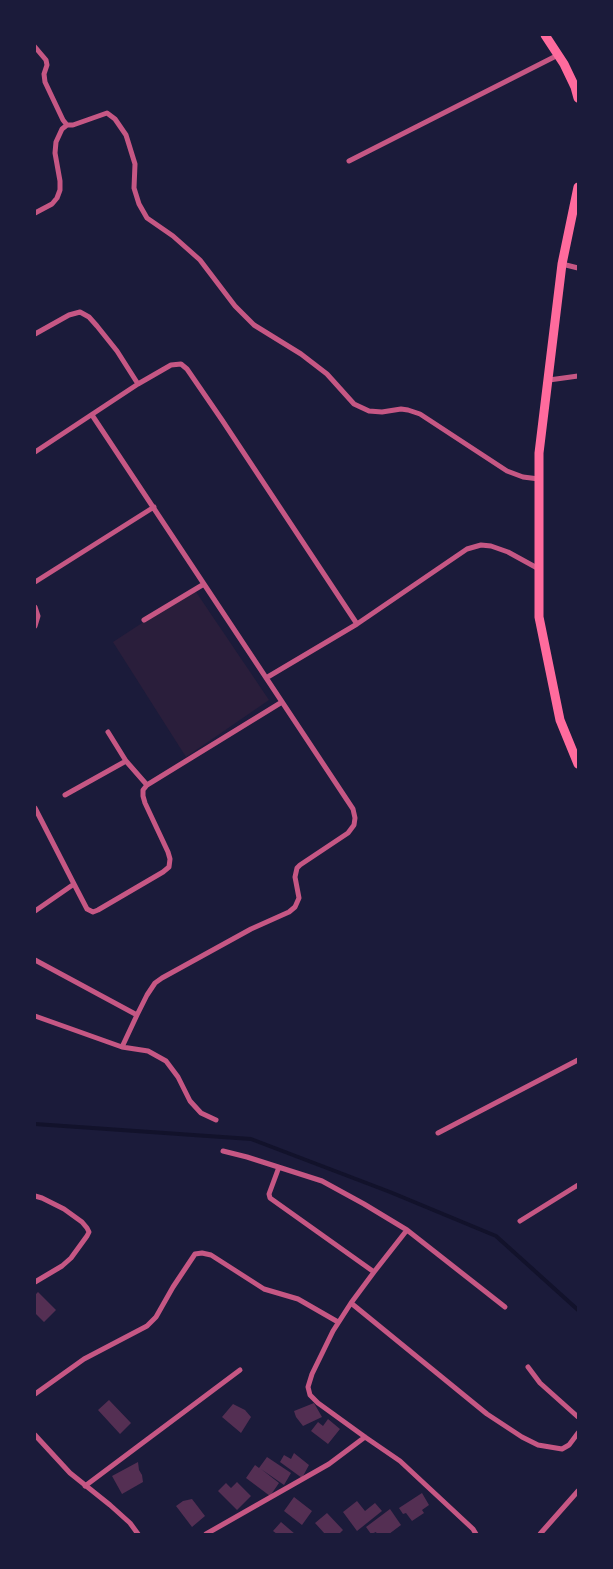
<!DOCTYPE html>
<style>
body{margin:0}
#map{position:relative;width:613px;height:1569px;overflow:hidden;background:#1b1b3a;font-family:Lato,sans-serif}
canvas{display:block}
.frame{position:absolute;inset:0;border:36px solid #1b1b3a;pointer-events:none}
</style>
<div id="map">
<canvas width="613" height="1569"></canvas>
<div class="frame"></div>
</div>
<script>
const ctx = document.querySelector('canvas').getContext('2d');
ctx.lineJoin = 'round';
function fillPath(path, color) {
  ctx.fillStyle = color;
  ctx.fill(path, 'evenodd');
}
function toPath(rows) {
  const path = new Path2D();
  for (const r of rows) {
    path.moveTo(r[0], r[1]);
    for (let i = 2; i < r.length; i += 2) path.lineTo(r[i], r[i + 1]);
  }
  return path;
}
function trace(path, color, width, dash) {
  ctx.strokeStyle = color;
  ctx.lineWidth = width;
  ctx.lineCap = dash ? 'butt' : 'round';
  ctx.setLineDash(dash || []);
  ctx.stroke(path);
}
fillPath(toPath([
 [194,589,269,700,186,757,113,642]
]), '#2a1e3b');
trace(toPath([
 [35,1124,251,1139,390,1192,496,1236,578,1310]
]), '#12122b', 4);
fillPath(toPath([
 [38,1292,56,1310,44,1322,35,1313,35,1295],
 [109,1400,131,1423,120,1434,98,1410],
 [314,1403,322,1417,303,1426,296,1417,294,1411],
 [233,1404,245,1410,251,1417,241,1433,222,1417],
 [328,1419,340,1429,328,1444,311,1431,318,1422,323,1426],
 [294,1453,309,1465,302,1478,280,1462,284,1455,291,1459],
 [267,1457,291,1473,284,1485,261,1469,279,1483,270,1496,246,1478,255,1465,259,1468],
 [138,1462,139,1470,142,1475,143,1482,122,1494,112,1476],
 [237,1482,251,1496,237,1510,218,1491,226,1483,231,1488],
 [422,1493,429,1505,422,1510,424,1513,412,1521,406,1513,403,1514,399,1508],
 [294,1497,312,1511,302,1525,284,1511],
 [192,1499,205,1516,192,1527,176,1506,183,1501],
 [357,1501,365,1511,375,1503,382,1511,357,1531,343,1512],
 [390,1509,401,1525,389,1534,377,1534,376,1532,371,1534,366,1527],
 [327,1513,343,1530,339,1534,325,1534,315,1523],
 [281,1522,295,1534,277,1534,273,1531]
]), '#542f53');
trace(toPath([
 [35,47,46,60,47,65,44,74,45,82,63,120,67,125,73,125,107,113,115,119,126,135,135,164,134,188,139,204,147,218,173,236,200,260,235,306,254,325,301,354,327,374,354,404,369,411,382,412,401,409,408,410,420,414,507,471,523,477,539,479],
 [349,161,558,55],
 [35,213,52,204,57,198,60,190,60,181,55,153,56,142,62,129,67,125],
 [562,264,578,268],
 [35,334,69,315,80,312,89,317,97,326,117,351,138,384],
 [549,380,578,376],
 [92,415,353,809,355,818,354,825,348,833,300,865,297,868,295,877,299,898,295,907,289,912,251,929,162,978,155,983,147,995,137,1015],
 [35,452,138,384,171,365,181,364,187,369,222,420,357,624],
 [35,582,154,507],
 [35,607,38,616,35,626],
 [144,620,204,584],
 [266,678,357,624,467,549,481,545,491,546,508,552,539,569],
 [108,732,126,761,147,785],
 [65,795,126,761],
 [35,808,74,884,35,911],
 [74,884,87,909,93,912,98,910,163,872,169,867,170,859,168,852,145,803,143,796,143,790,147,785,282,702],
 [35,960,137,1015,122,1047,35,1016],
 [122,1047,148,1051,166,1061,178,1077,190,1101,201,1113,216,1120],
 [438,1133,578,1060],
 [223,1151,247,1157,322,1181,364,1204,407,1230,374,1272],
 [279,1167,269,1194,270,1198,374,1272,351,1303,487,1414,522,1437,538,1445,562,1449,569,1445,578,1433],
 [35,1196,42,1198,64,1209,82,1222,87,1228,89,1232,87,1236,71,1258,62,1266,35,1282],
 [520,1221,578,1185],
 [407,1230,505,1307],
 [351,1303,333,1331,312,1374,308,1387,310,1395,318,1403,365,1437,400,1461,473,1529,476,1534],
 [528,1367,540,1383,578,1417],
 [35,1394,84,1359,147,1326,156,1317,173,1287,195,1254,202,1253,211,1255,264,1289,298,1299,338,1322],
 [35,1435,70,1473,110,1505,130,1523,138,1534],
 [85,1486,240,1370],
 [206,1534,329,1464,365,1437],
 [540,1534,578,1491]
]), '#c65784', 5);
trace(toPath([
 [545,35,564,64,575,87,578,98],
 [578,187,562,264,539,453,539,617,560,720,578,764]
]), '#ff6b9d', 9);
</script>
